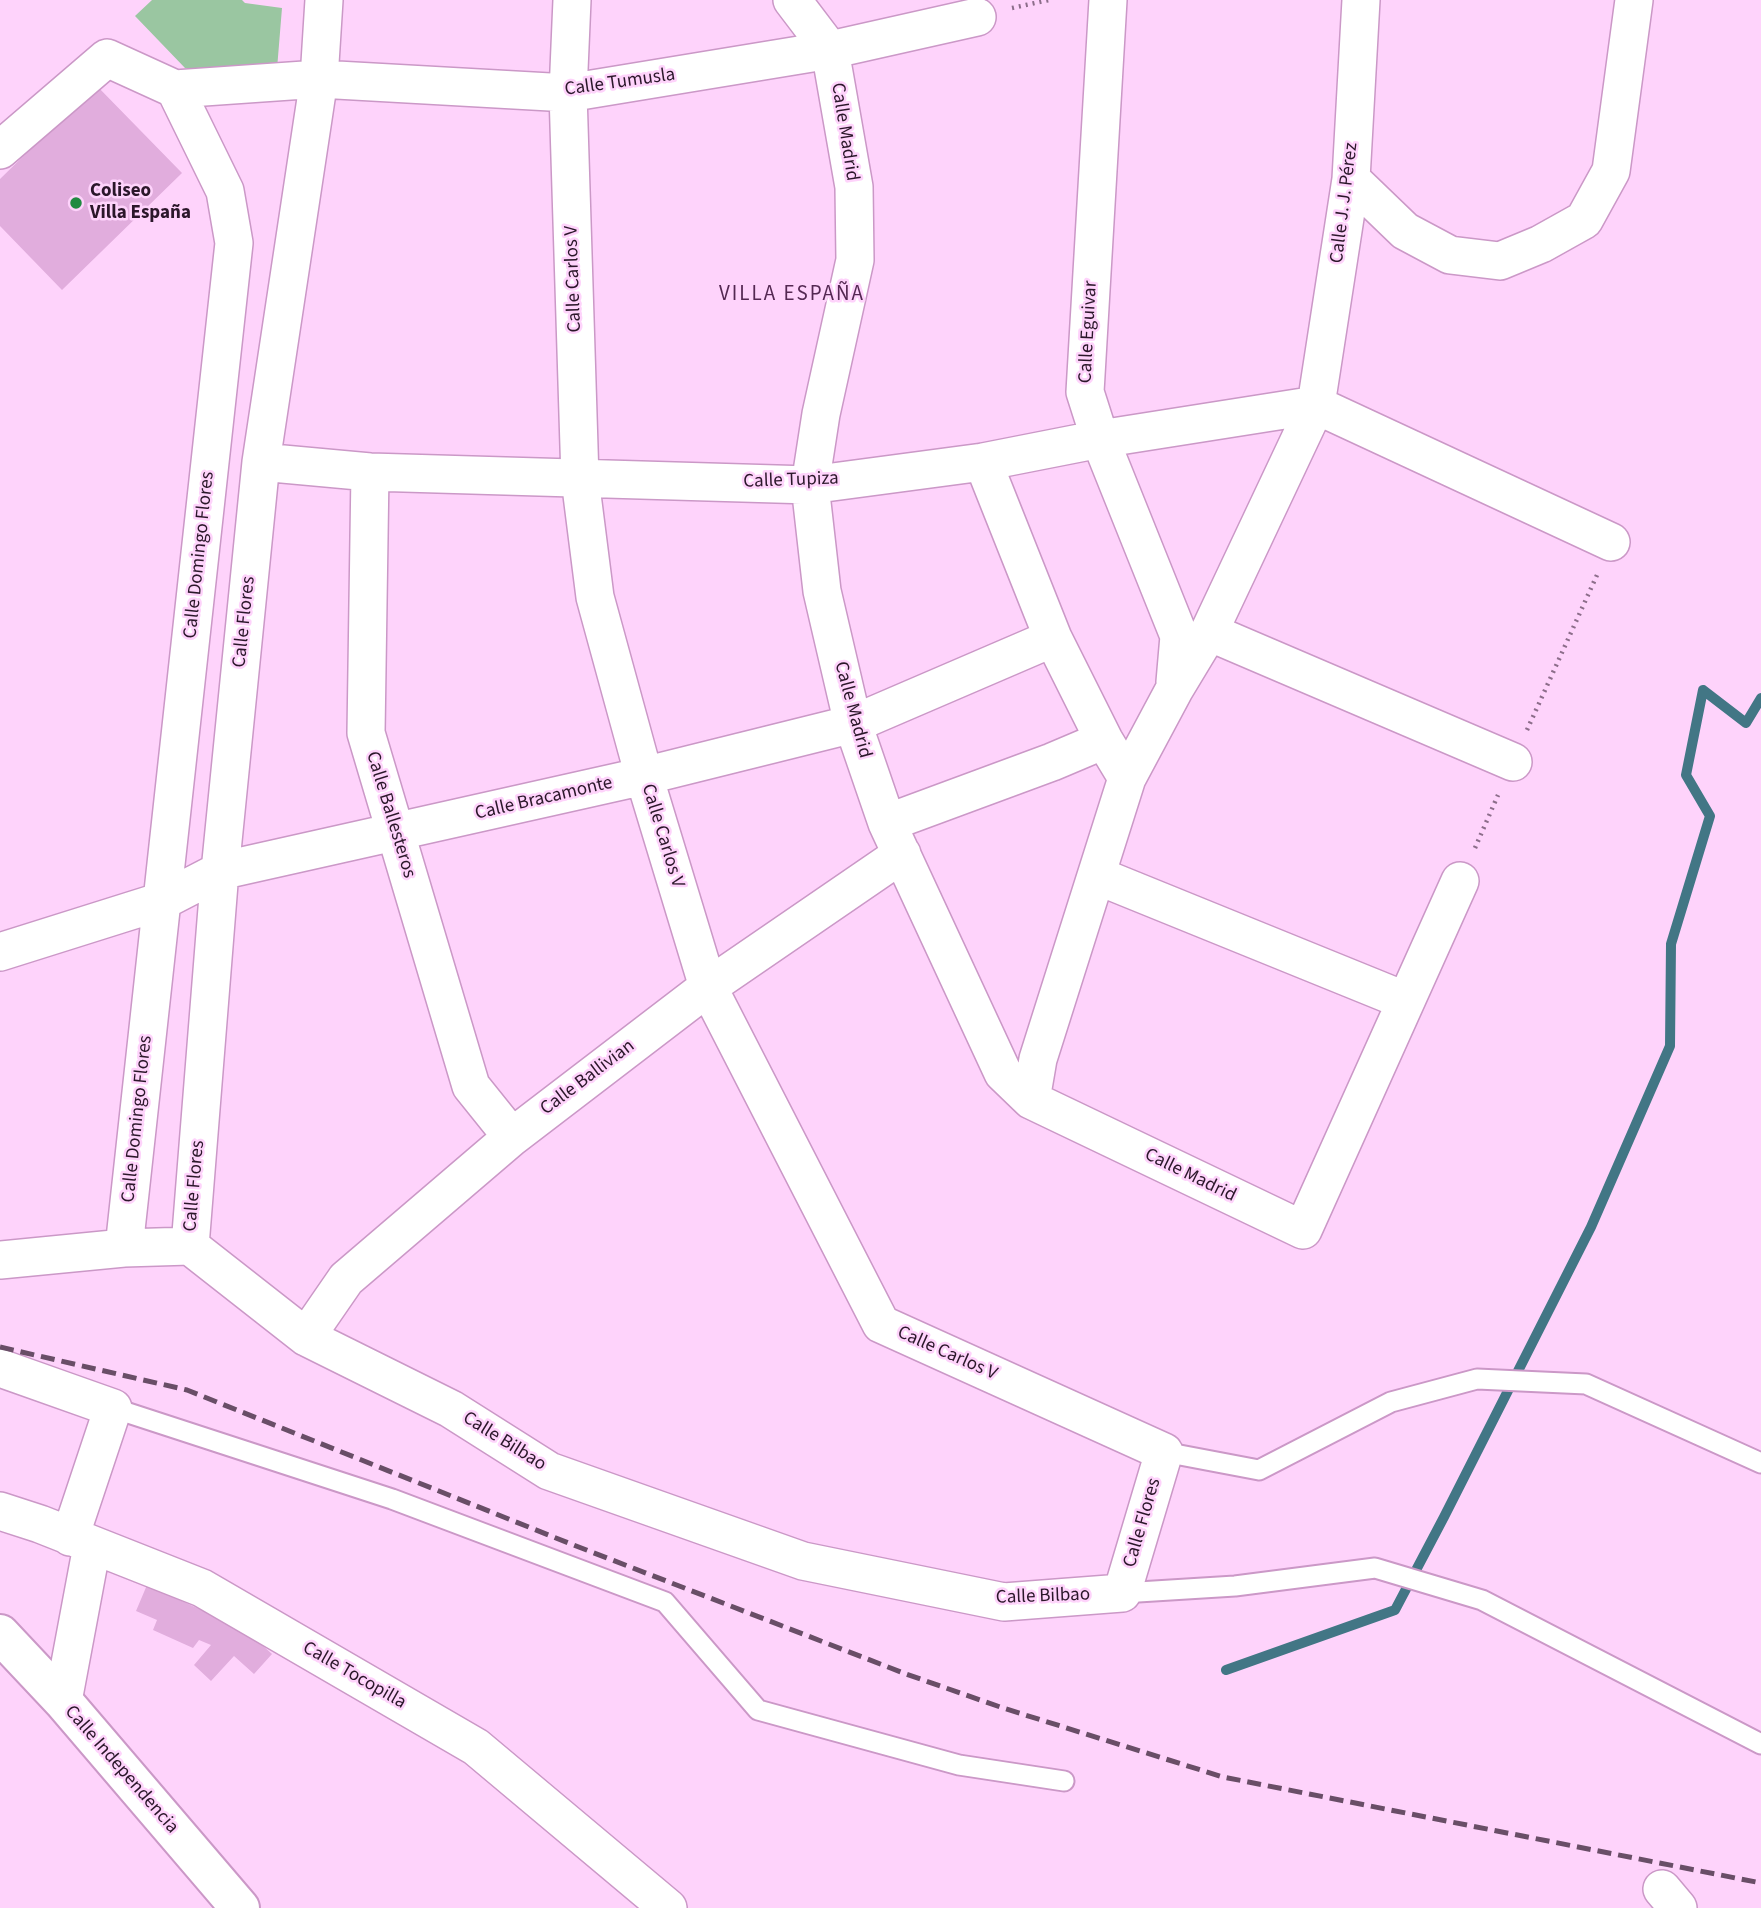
<!DOCTYPE html>
<meta charset="utf-8">
<style>
body{margin:0}
canvas{display:block;background:#fed3fb}
</style>
<canvas width="1761" height="1908"></canvas>
<script>
const ctx = document.querySelector('canvas').getContext('2d');
ctx.lineJoin = 'round';
function fillPath(path, color) {
  ctx.fillStyle = color;
  ctx.fill(path, 'evenodd');
}
function toPath(rows) {
  const path = new Path2D();
  for (const r of rows) {
    path.moveTo(r[0], r[1]);
    for (let i = 2; i < r.length; i += 2) path.lineTo(r[i], r[i + 1]);
  }
  return path;
}
function trace(path, color, width, dash) {
  ctx.strokeStyle = color;
  ctx.lineWidth = width;
  ctx.lineCap = dash ? 'butt' : 'round';
  ctx.setLineDash(dash || []);
  ctx.stroke(path);
}
function label(font, color, halo, rows, align = 'center') {
  ctx.font = font + ' "Source Sans 3",sans-serif';
  ctx.lineWidth = 5;
  ctx.setLineDash([]);
  ctx.textBaseline = 'middle';
  ctx.strokeStyle = halo;
  ctx.fillStyle = color;
  for (const [text, x, y, turn = 0] of rows) {
    ctx.save();
    ctx.translate(x, y);
    ctx.rotate((+turn || 0) * Math.PI / 180);
    ctx.textAlign = isNaN(turn) ? turn : align;
    if (halo) ctx.strokeText(text, 0, 0);
    ctx.fillText(text, 0, 0);
    ctx.restore();
  }
}
fillPath(toPath([
 [152,0,242,0,245,3,282,8,277,69,185,68,135,16]
]), '#9ac6a1');
trace(toPath([
 [1226,1670,1395,1610,1444,1517,1591,1227,1670,1046,1671,944,1710,816,1686,775,1703,690,1746,723,1761,698]
]), '#427685', 10);
fillPath(toPath([
 [96,85,182,173,62,290,0,226,0,179],
 [147,1585,210,1614,239,1624,272,1654,254,1674,234,1656,211,1681,194,1665,211,1645,199,1640,193,1648,153,1630,157,1620,136,1611]
]), '#e1addd');
const service = toPath([
 [113,1408,392,1499,665,1602,758,1710,959,1765,1064,1781],
 [1164,1452,1259,1470,1391,1402,1477,1379,1586,1384,1761,1463],
 [1122,1593,1235,1586,1375,1568,1482,1600,1761,1744]
]);
const minor = toPath([
 [792,0,830,50,854,187,855,260,821,414,810,485,822,591,853,724,887,823,1003,1073,1031,1100,1303,1230,1460,881],
 [1108,0,1085,392,1100,439,1179,636,1175,682],
 [175,89,319,79,568,93,830,50,977,17],
 [0,150,107,58,175,89,225,191,234,243,124,1248],
 [1351,179,1405,231,1450,255,1500,261,1541,244,1584,220,1611,171,1634,0],
 [1316,405,1611,542],
 [261,462,370,472,810,485,983,462,1100,439,1316,405],
 [983,462,1053,638],
 [370,472,366,733,471,1086,512,1137],
 [1209,632,1513,762],
 [887,823,1052,762,1104,740],
 [1098,876,1406,1001],
 [0,952,162,901,220,871,644,776,853,724,1053,638,1104,740,1127,778],
 [1031,1100,1038,1059,1127,778,1174,690,1209,632,1316,405,1351,179,1361,0],
 [190,1246,220,871,261,462,319,79,324,0],
 [0,1260,124,1248,190,1246,306,1337,451,1409,549,1471,803,1561,1004,1602,1122,1593,1164,1452,881,1324,708,987,644,776,595,597,580,479,568,93,572,0],
 [306,1337,346,1279,512,1137,708,987,902,854],
 [0,1368,113,1408,70,1537],
 [0,1511,40,1524,202,1588,476,1747,668,1908],
 [63,1701,92,1546],
 [1662,1889,1678,1908]
]);
const tertiary = toPath([
 [0,1634,63,1701,240,1908]
]);
trace(service, '#cb98c7', 23);
trace(minor, '#cb98c7', 40);
trace(tertiary, '#cb98c7', 42);
trace(toPath([
 [1012,8,1049,0],
 [1527,730,1597,575],
 [1475,848,1498,795]
]), '#8c6d8a', 4.5, [2, 5]);
trace(service, '#fff', 19);
trace(minor, '#fff', 37);
trace(tertiary, '#fff', 38);
trace(toPath([
 [0,1347,187,1390,571,1544,906,1674,1003,1708,1223,1777,1761,1883]
]), '#694e67', 5, [14, 7]);
for (const [x, y, r, color] of [
 [76,203,7,"#208a41"]
]) {
  const dot = new Path2D();
  dot.arc(x, y, r, 0, 2 * Math.PI);
  ctx.fillStyle = color;
  ctx.fill(dot);
  trace(dot, '#fed3fb', 2.5);
}
label('19px', '#2b172a', '#fed3fb', [
 ["Calle Tumusla",620,83,-8],
 ["Calle Madrid",844,132,81],
 ["Calle J. J. Pérez",1345,203,-83],
 ["Calle Carlos V",574,279,-92],
 ["Calle Eguivar",1089,332,-87],
 ["Calle Tupiza",791,481,-2],
 ["Calle Domingo Flores",200,555,-84],
 ["Calle Flores",245,622,-84],
 ["Calle Madrid",852,710,75],
 ["Calle Bracamonte",544,799,-13],
 ["Calle Ballesteros",390,815,73],
 ["Calle Carlos V",662,836,73],
 ["Calle Ballivian",588,1078,-37],
 ["Calle Domingo Flores",138,1119,-84],
 ["Calle Madrid",1190,1176,26],
 ["Calle Flores",195,1186,-85],
 ["Calle Carlos V",947,1354,24],
 ["Calle Bilbao",504,1442,32],
 ["Calle Flores",1143,1523,-74],
 ["Calle Bilbao",1043,1597,-2],
 ["Calle Tocopilla",354,1676,30],
 ["Calle Independencia",121,1770,49]
]);
label('bold 19px', '#2b172a', '#fed3fb', [
 ["Coliseo",90,192],
 ["Villa España",90,214]
], 'left');
ctx.letterSpacing = '2px';
label('21px', '#542852', '#fed3fb', [
 ["VILLA ESPAÑA",792,295]
]);
ctx.letterSpacing = '0px';
</script>
